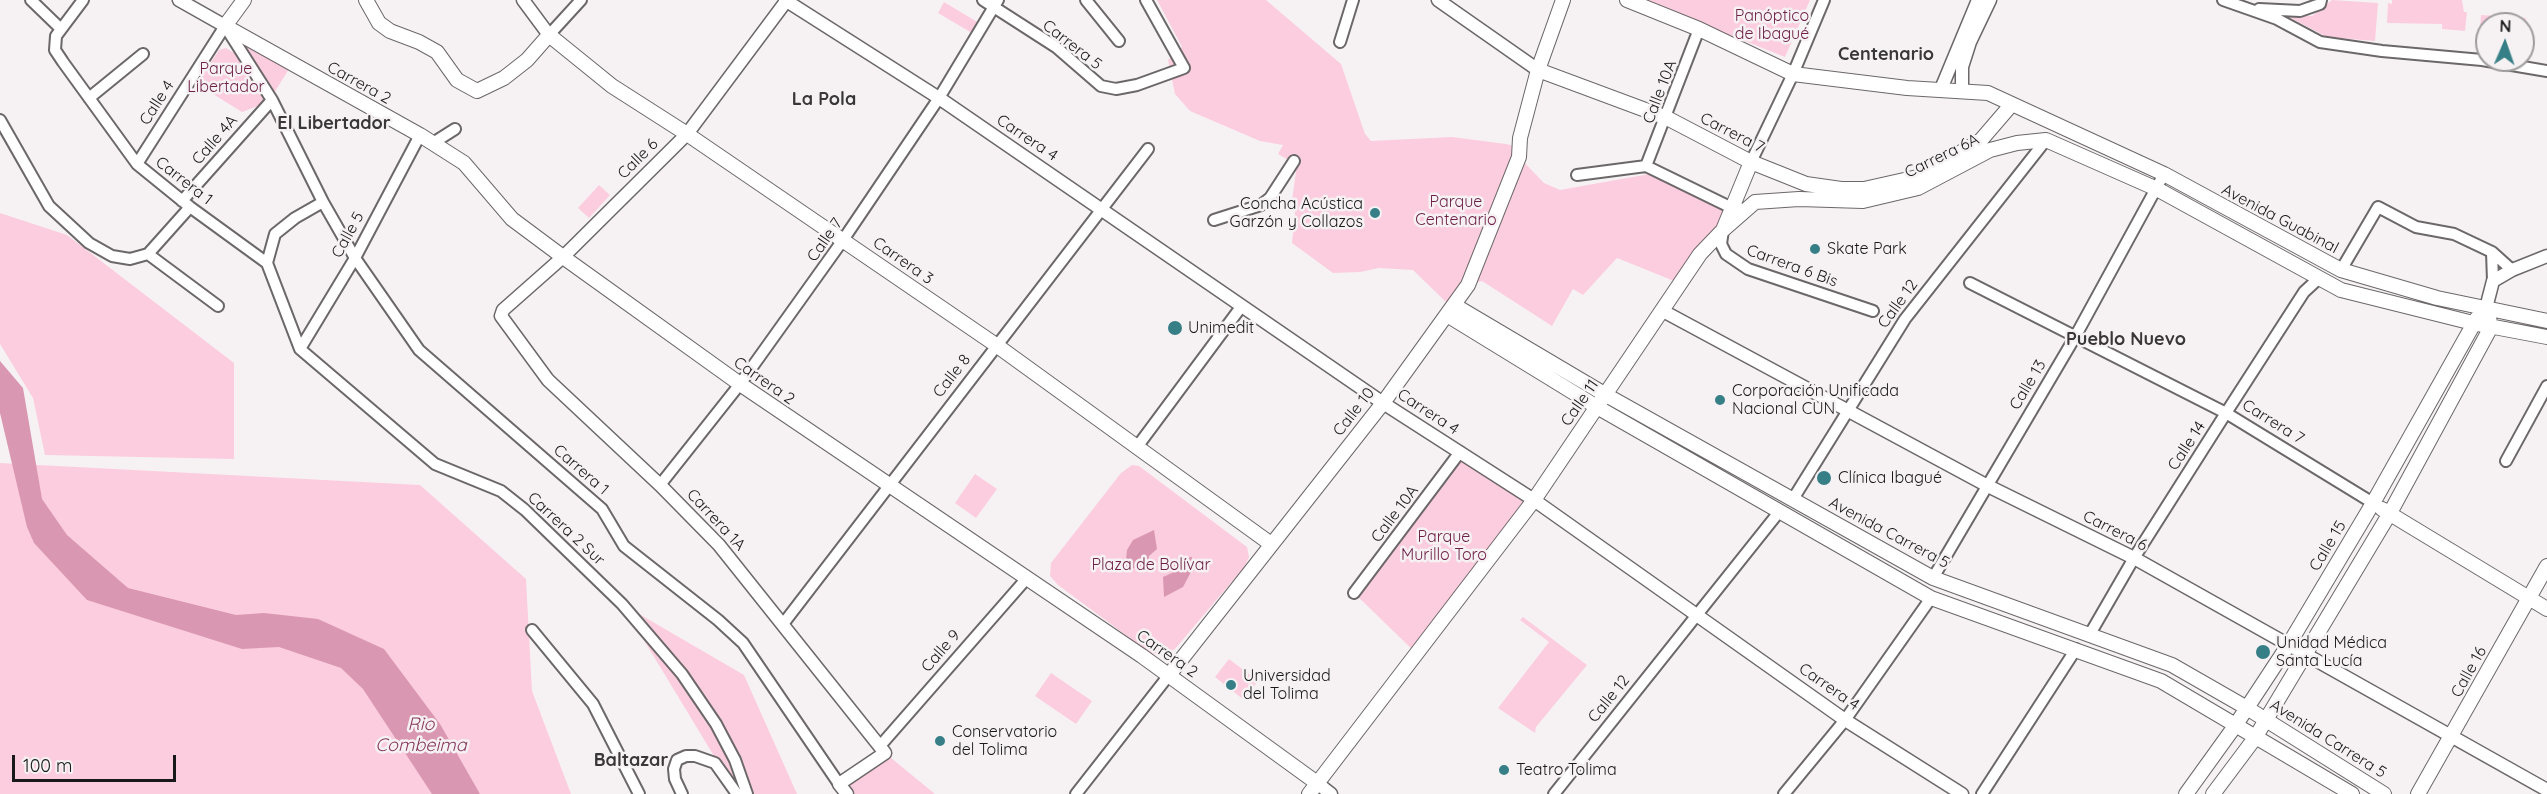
<!DOCTYPE html>
<meta charset="utf-8">
<style>
body{margin:0}
#map{position:relative;width:2547px;height:794px;overflow:hidden;background:#f6f2f4;font-family:Quicksand,sans-serif}
canvas{display:block}
.north{position:absolute;left:2475px;top:12px;width:60px;height:60px;box-sizing:border-box;background:#f6f2f4;border:2px solid #9e9b9c;border-radius:50%;rotate:2deg;font-size:16px;font-weight:700;line-height:24px;text-align:center;color:#1a1919}
.north::after{content:'';display:block;margin:auto;width:21px;height:27px;background:#377f86;clip-path:polygon(50% 0,100% 100%,50% 72%,0 100%)}
.scale{position:absolute;left:12px;top:755px;width:164px;height:27px;box-sizing:border-box;border:3px solid #1a1919;border-top:0;padding-left:8px;font-size:18px;line-height:21px;white-space:nowrap;color:#1a1919;-webkit-text-stroke:4px #f6f2f4;paint-order:stroke}
</style>
<div id="map">
<canvas width="2547" height="794"></canvas>
<div class="north">N</div>
<div class="scale">100 m</div>
</div>
<script>
const ctx = document.querySelector('canvas').getContext('2d');
ctx.lineJoin = 'round';
function fillPath(path, color) {
  ctx.fillStyle = color;
  ctx.fill(path, 'evenodd');
}
function toPath(rows) {
  const path = new Path2D();
  for (const r of rows) {
    path.moveTo(r[0], r[1]);
    for (let i = 2; i < r.length; i += 2) path.lineTo(r[i], r[i + 1]);
  }
  return path;
}
function trace(path, color, width, dash) {
  ctx.strokeStyle = color;
  ctx.lineWidth = width;
  ctx.lineCap = dash ? 'butt' : 'round';
  ctx.setLineDash(dash || []);
  ctx.stroke(path);
}
function label(font, color, halo, rows, align = 'center') {
  ctx.font = font + ' Quicksand,sans-serif';
  ctx.lineWidth = 5;
  ctx.setLineDash([]);
  ctx.textBaseline = 'middle';
  ctx.strokeStyle = halo;
  ctx.fillStyle = color;
  for (const [text, x, y, turn = 0] of rows) {
    ctx.save();
    ctx.translate(x, y);
    ctx.rotate((+turn || 0) * Math.PI / 180);
    ctx.textAlign = isNaN(turn) ? turn : align;
    if (halo) ctx.strokeText(text, 0, 0);
    ctx.fillText(text, 0, 0);
    ctx.restore();
  }
}
fillPath(toPath([
 [1157,0,1266,0,1341,64,1365,134,1371,141,1452,137,1506,144,1514,146,1519,157,1544,183,1560,190,1655,173,1730,207,1700,254,1674,281,1617,258,1583,295,1573,289,1552,326,1482,281,1468,285,1454,305,1446,302,1413,270,1379,268,1360,272,1333,273,1292,243,1295,214,1292,200,1297,165,1278,154,1283,145,1260,141,1190,111,1175,94,1168,60,1182,47],
 [1642,0,1810,0,1785,57],
 [2332,0,2378,3,2375,41,2327,37,2283,14,2312,16],
 [2392,0,2462,0,2464,12,2467,12,2465,31,2442,29,2442,24,2387,23,2388,3,2392,4],
 [944,2,979,23,972,33,938,13],
 [2481,15,2526,18,2525,34,2523,24,2487,24,2487,30,2480,30],
 [237,38,289,69,274,93],
 [226,48,234,53,267,94,266,103,242,112,197,84,219,50],
 [599,185,610,195,589,218,578,208],
 [0,213,67,235,234,363,234,459,45,455,33,398,0,344],
 [1460,452,1534,500,1417,654,1354,593],
 [0,463,420,485,526,579,532,691,571,794,0,794],
 [1132,465,1139,466,1247,547,1249,557,1245,566,1175,649,1162,655,1150,653,1058,585,1050,576,1051,563,1121,473],
 [975,474,997,489,976,518,955,503],
 [622,604,744,675,797,794,737,794],
 [1523,617,1587,665,1536,727,1535,733,1498,708,1549,642,1520,620],
 [1229,659,1258,681,1244,700,1215,677],
 [1051,673,1092,701,1076,724,1035,696],
 [885,753,935,794,847,794,839,784]
]), '#fccdde');
fillPath(toPath([
 [0,361,23,388,42,499,67,535,128,588,236,615,264,613,318,619,384,649,440,724,480,794,432,794,363,689,341,668,279,647,242,649,87,600,34,543,27,527,0,413],
 [1154,530,1157,549,1149,556,1148,567,1125,569,1127,550,1133,540],
 [1192,557,1191,572,1183,587,1164,597,1163,577,1172,573,1175,560]
]), '#da97b2');
const minor = toPath([
 [31,0,61,29],
 [83,0,56,36,55,50,63,62,137,164,190,207,267,263],
 [983,0,1056,47,1101,86,1116,89,1137,85,1184,68,1146,0],
 [1086,0,1119,41],
 [2223,0,2277,19,2320,42,2382,51,2482,60,2547,71],
 [2259,9,2300,11,2320,4,2321,0],
 [549,35,581,0],
 [1340,42,1353,0],
 [89,98,143,54],
 [0,120,49,206,89,243,112,256,130,259,148,254,190,207],
 [433,143,455,129],
 [1751,162,1793,74,1824,0],
 [137,164,225,26,272,100,323,202,355,258,419,350,602,509,624,546,718,620,743,643,839,784],
 [1646,166,1699,29],
 [1577,175,1646,166,1730,207,1738,207],
 [182,201,272,100],
 [1214,220,1261,205,1270,198,1294,161],
 [1723,230,1721,244,1726,254,1748,269,1873,311],
 [2492,252,2493,281],
 [148,254,218,306],
 [267,263,300,349,435,464,501,491,525,510,622,604,682,674,716,724,735,760,747,794],
 [267,263,275,234,295,218,323,202],
 [2341,270,2378,207,2416,227,2454,234,2492,252,2512,270],
 [1970,283,2226,413,2373,503],
 [300,349,355,258,420,135],
 [1137,447,1241,307],
 [2506,461,2547,386],
 [660,485,740,384,843,240,939,98,998,0],
 [1793,499,1905,319,2046,140],
 [1933,578,2075,337,2164,174],
 [1354,593,1460,452],
 [783,624,1148,149],
 [532,630,593,704,639,794],
 [2090,634,2134,558,2226,413,2304,292,2318,279],
 [880,746,1027,578],
 [682,794,675,779,674,769,677,760,686,756,695,756,715,763,737,794],
 [1076,794,1169,675],
 [1554,794,1779,512],
 [1784,794,1845,720,1931,598],
 [1982,794,2076,649]
]);
const tertiary = toPath([
 [179,0,225,26],
 [523,0,549,35],
 [785,0,939,98,1383,403,1534,500,1845,720,1962,794],
 [787,0,687,134,563,257,503,310,501,316,548,380,660,485,719,545,885,753,839,784,847,794],
 [1438,0,1538,70],
 [1941,89,1978,0],
 [1962,89,1962,67,1970,42,1990,0],
 [2486,308,2493,281,2512,270,2547,256],
 [1663,311,1986,485,2134,558,2547,790],
 [1317,783,1331,794]
]);
const secondary = toPath([
 [244,0,225,26,420,135,464,163,512,219,563,257,740,384,1142,656,1317,783],
 [366,0,379,23,390,31,419,42,437,52,457,80,477,91,504,78,527,60,549,35,612,86,687,134,996,345,1271,544],
 [1627,0,1699,29,1793,74,1907,88,1988,93,2164,174,2341,270,2437,298,2547,321],
 [1538,70,1667,118,1751,162,1806,184,1841,189,1864,189,1922,176,1981,140,2012,104],
 [1723,230,1755,202,1799,199,1863,201,1918,188,1990,150,2017,143,2046,140,2157,189,2341,290,2473,323,2547,337],
 [1454,305,1606,395,1933,578,2172,665,2247,708,2384,794],
 [1447,315,1597,407,1931,598,2161,681,2352,794],
 [2382,509,2547,609],
 [1169,675,1383,403,1468,285,1519,157,1520,138,1538,70,1563,0],
 [1309,794,1534,500,1700,254,1723,230,1751,162],
 [2186,794,2235,726,2289,644,2373,503,2477,318],
 [2213,794,2255,738,2390,513,2491,327,2489,318],
 [2418,794,2547,566]
]);
trace(minor, '#6c6869', 14);
trace(tertiary, '#6c6869', 15);
trace(secondary, '#6c6869', 16);
trace(minor, '#fff', 10);
trace(tertiary, '#fff', 12);
trace(secondary, '#fff', 14);
for (const [x, y, r, color] of [
 [1375,213,6,"#377f86"],
 [1815,249,6,"#377f86"],
 [1175,328,8,"#377f86"],
 [1720,400,6,"#377f86"],
 [1824,478,8,"#377f86"],
 [2263,652,8,"#377f86"],
 [1231,685,6,"#377f86"],
 [940,741,6,"#377f86"],
 [1504,770,6,"#377f86"]
]) {
  const dot = new Path2D();
  dot.arc(x, y, r, 0, 2 * Math.PI);
  ctx.fillStyle = color;
  ctx.fill(dot);
  trace(dot, '#f6f2f4', 2);
}
label('16px', '#6d1f46', '#f6f2f4', [
 ["Panóptico",1772,16],
 ["de Ibagué",1772,34],
 ["Parque",226,69],
 ["Libertador",226,87],
 ["Parque",1456,202],
 ["Centenario",1456,220],
 ["Parque",1444,537],
 ["Murillo Toro",1444,555],
 ["Plaza de Bolívar",1151,565]
]);
label('16px', '#1a1919', '#f6f2f4', [
 ["Carrera 5",1072,45,38],
 ["Carrera 2",359,83,29],
 ["Calle 10A",1660,92,-69],
 ["Calle 4",157,103,-57],
 ["Carrera 7",1732,133,27],
 ["Carrera 4",1027,138,34],
 ["Calle 4A",215,140,-49],
 ["Carrera 6A",1942,156,-26],
 ["Calle 6",638,159,-45],
 ["Carrera 1",184,181,38],
 ["Avenida Guabinal",2280,219,28],
 ["Calle 5",348,235,-61],
 ["Calle 7",825,240,-55],
 ["Carrera 3",903,261,35],
 ["Carrera 6 Bis",1792,266,20],
 ["Calle 12",1898,304,-54],
 ["Calle 8",952,376,-52],
 ["Carrera 2",764,381,35],
 ["Calle 13",2028,385,-59],
 ["Calle 11",1580,403,-55],
 ["Calle 10",1354,412,-52],
 ["Carrera 4",1428,412,33],
 ["Carrera 7",2273,422,32],
 ["Calle 14",2187,446,-57],
 ["Carrera 1",581,470,41],
 ["Calle 10A",1395,514,-53],
 ["Carrera 1A",716,520,47],
 ["Carrera 2 Sur",566,529,43],
 ["Carrera 6",2115,531,27],
 ["Avenida Carrera 5",1889,533,28],
 ["Calle 15",2328,546,-59],
 ["Calle 9",941,651,-49],
 ["Carrera 2",1167,654,35],
 ["Calle 16",2469,672,-61],
 ["Carrera 4",1829,687,35],
 ["Calle 12",1609,699,-51],
 ["Avenida Carrera 5",2328,739,32]
]);
label('16px', '#1a1919', '#f6f2f4', [
 ["Concha Acústica",1363,204,"right"],
 ["Garzón y Collazos",1363,222,"right"],
 ["Skate Park",1827,249],
 ["Unimedit",1188,328],
 ["Corporación Unificada",1732,391],
 ["Nacional CUN",1732,409],
 ["Clínica Ibagué",1838,478],
 ["Unidad Médica",2276,643],
 ["Santa Lucía",2276,661],
 ["Universidad",1243,676],
 ["del Tolima",1243,694],
 ["Conservatorio",952,732],
 ["del Tolima",952,750],
 ["Teatro Tolima",1516,770]
], 'left');
label('bold 18px', '#3a3738', '#f6f2f4', [
 ["Centenario",1886,55],
 ["La Pola",824,100],
 ["El Libertador",334,124],
 ["Pueblo Nuevo",2126,340],
 ["Baltazar",631,761]
]);
label('italic 18px', '#87385c', '#f6f2f4', [
 ["Rio",421,725],
 ["Combeima",421,746]
]);
</script>
